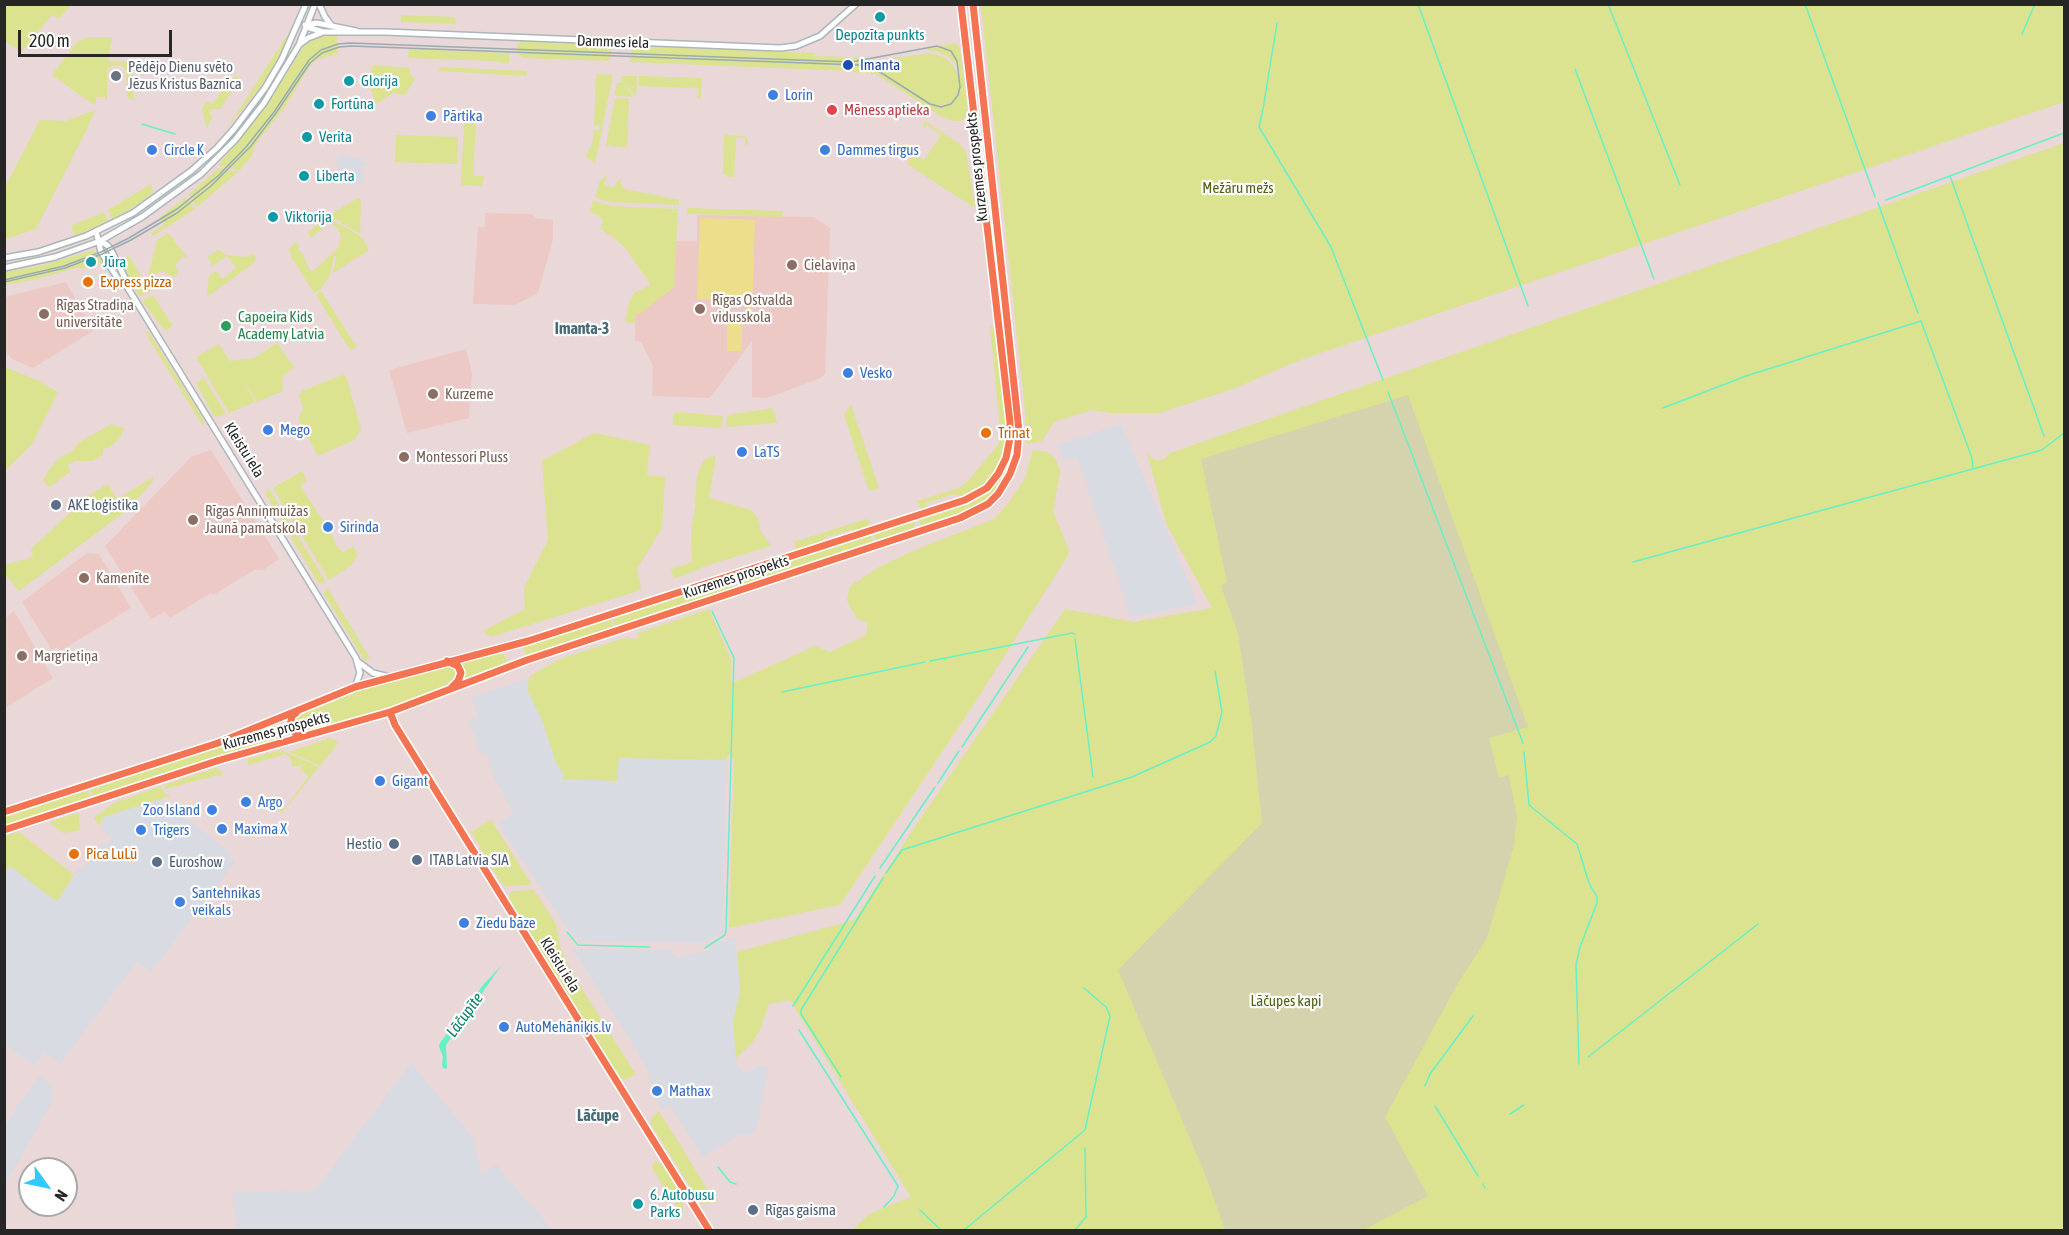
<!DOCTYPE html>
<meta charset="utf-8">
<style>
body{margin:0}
#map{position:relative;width:2069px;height:1235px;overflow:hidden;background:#ead7d7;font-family:"Asap Condensed",sans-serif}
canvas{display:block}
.frame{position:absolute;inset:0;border:6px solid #262626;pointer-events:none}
.north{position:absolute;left:18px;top:1157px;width:60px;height:60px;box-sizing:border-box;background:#fff;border:2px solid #a8a8a8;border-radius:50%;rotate:123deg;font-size:16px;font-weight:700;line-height:24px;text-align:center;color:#262626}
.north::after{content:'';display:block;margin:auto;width:21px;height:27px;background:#2fcaff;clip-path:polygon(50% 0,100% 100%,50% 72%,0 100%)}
.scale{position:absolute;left:18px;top:30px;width:154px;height:27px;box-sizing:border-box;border:3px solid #262626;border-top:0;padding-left:8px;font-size:18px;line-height:21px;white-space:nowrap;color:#262626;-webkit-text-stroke:4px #fff;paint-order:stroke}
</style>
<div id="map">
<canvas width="2069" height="1235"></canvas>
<div class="frame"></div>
<div class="north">N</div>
<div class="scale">200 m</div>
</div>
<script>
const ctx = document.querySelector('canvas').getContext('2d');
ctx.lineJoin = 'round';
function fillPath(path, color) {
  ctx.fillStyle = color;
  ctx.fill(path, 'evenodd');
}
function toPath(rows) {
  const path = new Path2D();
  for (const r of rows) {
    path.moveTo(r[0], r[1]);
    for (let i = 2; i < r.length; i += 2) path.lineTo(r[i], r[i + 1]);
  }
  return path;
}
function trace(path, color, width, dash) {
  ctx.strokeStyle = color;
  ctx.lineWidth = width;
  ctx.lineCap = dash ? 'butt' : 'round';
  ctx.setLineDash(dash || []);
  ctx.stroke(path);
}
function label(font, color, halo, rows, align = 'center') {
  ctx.font = font + ' "Asap Condensed",sans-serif';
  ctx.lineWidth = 4.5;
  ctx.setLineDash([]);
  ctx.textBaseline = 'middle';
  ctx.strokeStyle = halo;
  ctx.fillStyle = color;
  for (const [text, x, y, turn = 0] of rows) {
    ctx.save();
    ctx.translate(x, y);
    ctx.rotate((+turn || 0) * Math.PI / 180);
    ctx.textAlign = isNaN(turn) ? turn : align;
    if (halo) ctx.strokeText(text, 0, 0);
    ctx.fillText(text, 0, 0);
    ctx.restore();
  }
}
fillPath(toPath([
 [341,156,361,158,361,161,366,161,366,167,361,167,364,180,361,184,345,185,337,176,337,157],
 [1121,424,1198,604,1131,617,1080,465,1076,458,1064,461,1057,445],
 [537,676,566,767,563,779,618,758,726,760,723,932,702,943,580,941,565,925,498,823,514,814,494,777,487,753,480,754,469,719,478,717,472,697],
 [161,799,232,854,229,857,235,862,151,972,137,962,60,1064,44,1052,34,1066,5,1044,4,872,9,866,57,901,79,868,82,869,103,842,107,845,112,839,104,831,101,818],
 [735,938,740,991,733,1022,730,1027,735,1027,737,1067,742,1067,743,1072,753,1070,758,1065,768,1067,756,1131,753,1130,752,1135,739,1135,703,1157,670,1105,662,1110,651,1091,658,1085,657,1083,652,1084,648,1078,651,1075,645,1064,573,949,649,950,673,949,672,953,677,958,707,951,716,945,716,943],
 [411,1063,472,1136,482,1174,496,1164,525,1199,538,1211,550,1230,237,1230,233,1192,312,1191,321,1182],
 [39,1076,53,1086,51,1104,5,1185,5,1128,16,1108]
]), '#d8dbe2');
fillPath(toPath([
 [485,213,532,214,535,218,553,220,553,239,538,293,515,305,473,304,478,227,485,227],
 [697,215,814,217,830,228,825,374,821,378,767,398,752,397,752,341,710,398,652,396,653,366,641,342,635,341,635,313,674,287,675,241,697,241],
 [66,282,93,331,33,368,12,359,5,350,5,297],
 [466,349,472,373,469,418,407,433,389,370],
 [211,450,279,559,263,570,254,570,213,595,211,593,170,618,165,612,151,619,105,546,191,457],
 [87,553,99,554,131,608,60,651,57,647,52,650,22,602],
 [14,611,53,678,5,708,5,618]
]), '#edc9c5');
fillPath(toPath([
 [5,4,71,4,71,5,59,19,52,15,21,53,5,41],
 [981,5,2064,5,2064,102,1300,360,1233,389,1160,413,1110,413,1092,410,1054,422,1042,441,1026,444,1025,410],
 [401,15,455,17,456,24,401,22],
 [289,32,290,35,271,74,226,130],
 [323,34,337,34,338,54,318,59,310,66,283,110,255,145,252,156,240,170,220,166,219,164,229,152,265,107,304,46],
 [89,37,112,37,108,61,133,62,133,94,136,100,130,100,127,96,126,71,121,65,111,66,107,71,107,100,105,100,105,97,96,97,96,105,91,103,52,75,77,42],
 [521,41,579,44,612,45,609,61,523,58,517,54,517,45],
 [956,43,960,48,968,113,962,121,953,121,942,117,876,74,852,72,852,57,870,58,871,61,877,61,929,53,944,57,951,63,959,76,958,67,949,57,937,51,928,50,928,48],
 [633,46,814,53,814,56,849,57,849,71,630,62],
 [409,49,509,53,509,64,491,61,408,58],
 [372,65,410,68,410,74,415,79,405,95,393,93,376,104,369,83],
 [440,67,527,71,527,74,525,76,439,71],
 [596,74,613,75,595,163,585,156,592,145,594,129,599,131,599,126,594,125],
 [237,76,240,79,220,109,208,109,212,117,207,129,202,109,207,101,213,104,221,92,217,89,217,86],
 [622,76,637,76,636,97,623,82,633,97,614,95,617,83,621,83],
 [639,76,702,78,701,96,699,98,691,98,698,97,698,88,638,86],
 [615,98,629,99,627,148,606,145],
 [95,110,87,129,36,229,5,239,5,187,40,120,66,121],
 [464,121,476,121,473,170,474,176,484,176,482,186,461,185],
 [925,121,957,142,966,151,975,206,973,207,907,164,913,153,924,160,941,135,927,125,924,128,923,125],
 [396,135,458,137,457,164,395,162],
 [724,135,745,136,748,139,748,145,745,145,745,138,736,138,734,177,729,177,723,173],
 [2064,143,2064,757,2062,758,2064,767,2064,1230,852,1230,869,1214,911,1197,790,1000,769,1004,760,1030,752,1043,736,1058,733,1022,740,991,737,952,854,920,920,819,1065,609,1134,622,1212,608,1166,523,1147,453,1154,460,1163,460,1170,453],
 [219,168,238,172,197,207,188,195],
 [607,175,604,185,614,187,620,178,621,184,624,189,679,200,679,205,610,202,595,198,600,180],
 [151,184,153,191,151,195,128,211,112,219,108,210],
 [186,197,195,209,153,236,151,233,163,226,160,217],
 [358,198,361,200,360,234,336,219,334,221,362,237,369,250,333,273,336,256,334,256,330,275,321,289,314,293,291,257,289,249,295,243,297,243,300,246,297,249,303,254,308,267,312,272,340,246,338,243,342,239,338,229,332,224,327,224,311,238,308,232,328,216],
 [593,201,611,206,678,209,674,287,641,313,636,313,635,323,625,322,629,303,634,293,651,285,625,248,614,238,601,229,603,220,598,215,590,212],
 [688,208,783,211,782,217,687,214],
 [104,212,108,222,75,236,71,226],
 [168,233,187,257,182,257,175,266,178,270,177,275,173,277,163,271,154,274,155,277,150,280,148,277,157,240],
 [94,250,100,254,105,262,95,266,91,260,86,262,89,269,75,268,37,279,5,285,5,272,43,265],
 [218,250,227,255,247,257,253,253,256,258,254,263,207,297,209,275,216,271,222,279,236,268,227,256,212,266,208,257],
 [129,256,151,291,142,296,139,296,123,267,120,267,117,261],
 [321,291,357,347,350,350,316,295],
 [153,295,173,326,165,331,142,301],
 [990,326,996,329,1007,428,1006,445,1002,461,989,482,983,487,962,498,954,494,926,503,927,509,921,510,917,501,958,488,966,483,998,445,1001,438],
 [1004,326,1016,427,1015,452,1007,475,994,494,975,509,923,527,920,524,920,518,963,504,982,495,995,484,1005,468,1012,441,1002,328],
 [145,331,149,332,203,418,204,423,203,426,150,341],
 [277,343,294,367,284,375,282,380,283,391,257,402,241,376,255,402,229,413,196,357,219,344,230,361,254,358],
 [5,367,37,380,58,392,32,444,5,471],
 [342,375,346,376,361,429,354,440,318,456,298,419,303,408,299,395,302,391],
 [204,378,226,414,217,417,213,415,196,383],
 [851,405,879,488,869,491,844,415],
 [773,408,777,423,726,427,727,415],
 [676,412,723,416,721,428,673,425,673,415],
 [111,424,124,428,120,438,110,447,103,449,103,455,93,461,75,461,68,465,70,472,49,487,43,481,48,471,59,458,71,452,80,442],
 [594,433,650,445,647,475,665,477,662,528,637,569,641,590,491,637,483,631,525,609,524,588,548,540,542,461],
 [1033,450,1048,452,1056,459,1060,472,1053,512,1069,550,1067,557,976,701,840,905,729,928,734,759,728,755,726,760,619,758,617,781,562,779,564,774,556,763,542,720,527,689,530,676,560,659,624,638,638,639,638,633,709,609,731,659,731,684,815,646,830,652,866,635,868,622,857,619,847,601,850,586,881,566,913,551,994,519,1009,502,1025,478],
 [716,455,709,498,751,510,758,518,760,530,771,546,706,566,674,579,671,569,692,562,691,530,695,508,697,475,704,460],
 [302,471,307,481,301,484,303,490,335,540,334,541,339,549,343,552,353,546,358,555,350,566,329,580,273,488],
 [153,477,153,481,126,511,19,591,5,574,5,565,33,557,31,549,88,496,108,484,117,499],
 [267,490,270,490,326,582,319,584,317,581,266,495],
 [866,519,869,521,868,527,853,531,850,530,823,538,823,541,798,551,796,550,794,542],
 [913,520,915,523,914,530,876,543,874,533],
 [871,534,874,544,743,586,739,585,738,582,741,576],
 [726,581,732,586,730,590,616,627,613,618],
 [327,587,370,658,365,661,324,594],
 [611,618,613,628,526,657,523,645],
 [501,651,509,663,463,681,463,670,457,661],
 [449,666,457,670,456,679,430,693,392,707,336,724,306,731,298,730,295,726,294,721,298,716,333,700,379,684],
 [276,722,279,727,281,741,94,798,90,788],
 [330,738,339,742,320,766,289,752],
 [281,750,319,767,282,813,277,810,281,807,284,809,309,776,300,770,303,765,293,767,290,758,285,754,249,765,247,759],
 [216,768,222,772,222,777,218,775,166,789,164,785],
 [161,786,163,792,170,796,101,818,101,824,97,823,94,818,114,803],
 [87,789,91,799,5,827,4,815],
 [77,813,79,815,80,830,63,833,51,824,50,822],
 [490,820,492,821,532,885,506,886,501,883,471,832],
 [19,832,74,875,57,902,10,866,5,872,5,836],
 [534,890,556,924,560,946,566,961,587,997,636,1074,625,1080,618,1078,509,899,510,893,512,891],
 [659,1111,716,1203,701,1204,650,1123,651,1118],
 [655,1161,665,1166,677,1185,683,1205,683,1211,681,1213,653,1170,652,1165]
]), '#dbe390');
fillPath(toPath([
 [1408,395,1528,727,1489,738,1499,778,1509,775,1517,817,1514,845,1487,938,1457,985,1385,1117,1428,1196,1363,1230,1225,1230,1205,1174,1118,970,1262,823,1252,726,1238,633,1221,586,1227,582,1201,459]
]), '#d4d3ad');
fillPath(toPath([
 [700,218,755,220,752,314,747,313,747,301,697,299],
 [727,321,742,321,742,351,727,351]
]), '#ecde8b');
fillPath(toPath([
 [501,966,446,1045,447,1068,444,1069,442,1065,443,1057,439,1046,440,1043,483,985]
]), '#64f1c8');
trace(toPath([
 [1418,4,1528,306],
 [1608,4,1680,185],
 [1805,4,1875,197],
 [1277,23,1263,109,1259,127,1331,247,1383,380],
 [2022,34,2035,4],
 [1575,69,1654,279],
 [142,124,175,134],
 [1950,176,2044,436],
 [1886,200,2064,133],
 [1878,203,1918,313],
 [1388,392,1523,743],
 [1663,408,1746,376,1921,321,1972,458,1973,468],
 [1633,562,2042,450,2064,433],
 [1075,639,1093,777],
 [930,661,1072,633,1075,634],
 [782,692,925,662],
 [962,747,1028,647],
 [1524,752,1529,805,1577,844,1589,883,1597,897,1597,903,1580,947,1576,965,1579,1064],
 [938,783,959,751],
 [880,868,935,787],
 [886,873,902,850,1132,777,1210,742,1216,736,1222,712,1215,671],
 [567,932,578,945,650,947],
 [705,948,725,935,726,930,734,658,712,611],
 [793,1006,875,876],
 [799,1030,898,1186,894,1196,884,1207],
 [1588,1057,1758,924],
 [841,1077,801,1014,801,1010,883,878],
 [1425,1086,1430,1074,1473,1016],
 [1435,1106,1478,1176],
 [1510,1114,1524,1105],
 [718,1167,730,1182,736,1184],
 [1483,1184,1485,1188],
 [920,1210,941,1230],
 [964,1230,1085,1130,1110,1016,1106,1007,1084,988],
 [1075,1230,1086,1217,1085,1148]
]), '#64f1c8', 1.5);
const minor = toPath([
 [319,4,325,17,331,25],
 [307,24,310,28,323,32,385,32,780,48,796,46,820,36,856,4],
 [305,25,317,23,356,31],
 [300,44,308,38,321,33],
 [96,231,101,252,120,282,126,285],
 [100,241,107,245,110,248,125,278,126,285,356,658,360,673,355,687],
 [4,258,38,252,86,236,133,213,191,171,217,148,234,129,265,88,282,59,306,4],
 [4,268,55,257,100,241,142,217,201,174,235,140,264,103,299,45,315,4],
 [357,661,373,673,389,677]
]);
const major = toPath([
 [447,661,458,666,461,673,458,681,452,687],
 [390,712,395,725,709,1230],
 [296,713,292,716,290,726,295,733,304,736],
 [4,812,218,743,355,687,528,641,965,500,987,488,998,474,1006,458,1010,438,1010,422,961,4],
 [4,830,220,760,390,712,527,660,960,518,988,504,998,494,1010,474,1017,455,1019,431,973,4]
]);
trace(minor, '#abb7bc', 8);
trace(major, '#fff', 10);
trace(minor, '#fff', 5);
trace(major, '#f47352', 7);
trace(toPath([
 [4,280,64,266,101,252,129,238,177,209,218,176,246,147,274,112,309,60,321,50,338,44,350,43,851,62,937,46,951,51,957,61,960,87,958,95,951,104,941,107,930,104,880,72,859,65,351,46,339,47,322,53,310,63,276,113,251,146,211,186,177,213,131,240,102,254,65,268,4,282]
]), '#9aabb2', 1.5);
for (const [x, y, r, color] of [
 [880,17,6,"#0f9aa8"],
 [848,65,6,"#1a4fb4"],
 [116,76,6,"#6b7280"],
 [349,81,6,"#0f9aa8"],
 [773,95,6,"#3f7fe0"],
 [319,104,6,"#0f9aa8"],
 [832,110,6,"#e0444e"],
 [431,116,6,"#3f7fe0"],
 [307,137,6,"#0f9aa8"],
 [152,150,6,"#3f7fe0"],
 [825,150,6,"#3f7fe0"],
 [304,176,6,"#0f9aa8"],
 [273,217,6,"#0f9aa8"],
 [91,262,6,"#0f9aa8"],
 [792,265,6,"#8d6e63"],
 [88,282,6,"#e8710a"],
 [700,309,6,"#8d6e63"],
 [44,314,6,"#8d6e63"],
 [226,326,6,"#2e9e5b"],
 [848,373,6,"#3f7fe0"],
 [433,394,6,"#8d6e63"],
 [268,430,6,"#3f7fe0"],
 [986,433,6,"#e8710a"],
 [742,452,6,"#3f7fe0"],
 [404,457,6,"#8d6e63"],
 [56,505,6,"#5c6f8a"],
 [193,520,6,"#8d6e63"],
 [328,527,6,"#3f7fe0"],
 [84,578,6,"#8d6e63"],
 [22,656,6,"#8d6e63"],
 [380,781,6,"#3f7fe0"],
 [246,802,6,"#3f7fe0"],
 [212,810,6,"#3f7fe0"],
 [222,829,6,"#3f7fe0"],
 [141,830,6,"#3f7fe0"],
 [394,844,6,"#5c6f8a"],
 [74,854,6,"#e8710a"],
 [417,860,6,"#5c6f8a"],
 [157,862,6,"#5c6f8a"],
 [180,902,6,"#3f7fe0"],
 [464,923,6,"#3f7fe0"],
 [504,1027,6,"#3f7fe0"],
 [657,1091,6,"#3f7fe0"],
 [638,1204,6,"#0f9aa8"],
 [753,1210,6,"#5c6f8a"]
]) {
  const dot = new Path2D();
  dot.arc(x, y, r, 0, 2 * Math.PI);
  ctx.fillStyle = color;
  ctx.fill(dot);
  trace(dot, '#fff', 2);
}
label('15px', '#0d838f', '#fff', [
 ["Depozīta punkts",880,35,"center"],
 ["Glorija",361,81],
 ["Fortūna",331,104],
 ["Verita",319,137],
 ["Liberta",316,176],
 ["Viktorija",285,217],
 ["Jūra",103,262],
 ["6. Autobusu",650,1195],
 ["Parks",650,1212]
], 'left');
label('15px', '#262626', '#fff', [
 ["Dammes iela",613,42,2],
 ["Kurzemes prospekts",977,167,-96],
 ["Kleistu iela",244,450,58],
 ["Kurzemes prospekts",736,577,-18],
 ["Kurzemes prospekts",276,731,-15],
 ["Kleistu iela",560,965,58]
]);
label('15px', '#164399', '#fff', [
 ["Imanta",860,65]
], 'left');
label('15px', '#5b616d', '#fff', [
 ["Pēdējo Dienu svēto",128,67],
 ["Jēzus Kristus Baznīca",128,84]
], 'left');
label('15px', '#366cbe', '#fff', [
 ["Lorin",785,95],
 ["Pārtika",443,116],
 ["Circle K",164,150],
 ["Dammes tirgus",837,150],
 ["Vesko",860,373],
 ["Mego",280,430],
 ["LaTS",754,452],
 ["Sirinda",340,527],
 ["Gigant",392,781],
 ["Argo",258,802],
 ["Zoo Island",200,810,"right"],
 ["Maxima X",234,829],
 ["Trigers",153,830],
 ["Santehnikas",192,893],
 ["veikals",192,910],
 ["Ziedu bāze",476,923],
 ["AutoMehāniķis.lv",516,1027],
 ["Mathax",669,1091]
], 'left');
label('15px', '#be3a42', '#fff', [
 ["Mēness aptieka",844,110]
], 'left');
label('15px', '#516316', '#fff', [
 ["Mežāru mežs",1238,188],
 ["Lāčupes kapi",1286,1001]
]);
label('15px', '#785e54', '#fff', [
 ["Cielaviņa",804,265],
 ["Rīgas Ostvalda",712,300],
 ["vidusskola",712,317],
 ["Rīgas Stradiņa",56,305],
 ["universitāte",56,322],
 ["Kurzeme",445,394],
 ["Montessori Pluss",416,457],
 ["Rīgas Anniņmuižas",205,511],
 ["Jaunā pamatskola",205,528],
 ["Kamenīte",96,578],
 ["Margrietiņa",34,656]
], 'left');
label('15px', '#c56008', '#fff', [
 ["Express pizza",100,282],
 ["Trinat",998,433],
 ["Pica LuLū",86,854]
], 'left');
label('15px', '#27864d', '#fff', [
 ["Capoeira Kids",238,317],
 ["Academy Latvia",238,334]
], 'left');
label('15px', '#4e5e75', '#fff', [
 ["AKE loģistika",68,505],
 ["Hestio",382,844,"right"],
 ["ITAB Latvia SIA",429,860],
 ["Euroshow",169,862],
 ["Rīgas gaisma",765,1210]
], 'left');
label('bold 16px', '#466b77', '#fff', [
 ["Imanta-3",582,329],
 ["Lāčupe",598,1116]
]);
label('italic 16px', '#0a8469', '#fff', [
 ["Lāčupīte",465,1015,-54]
]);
</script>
